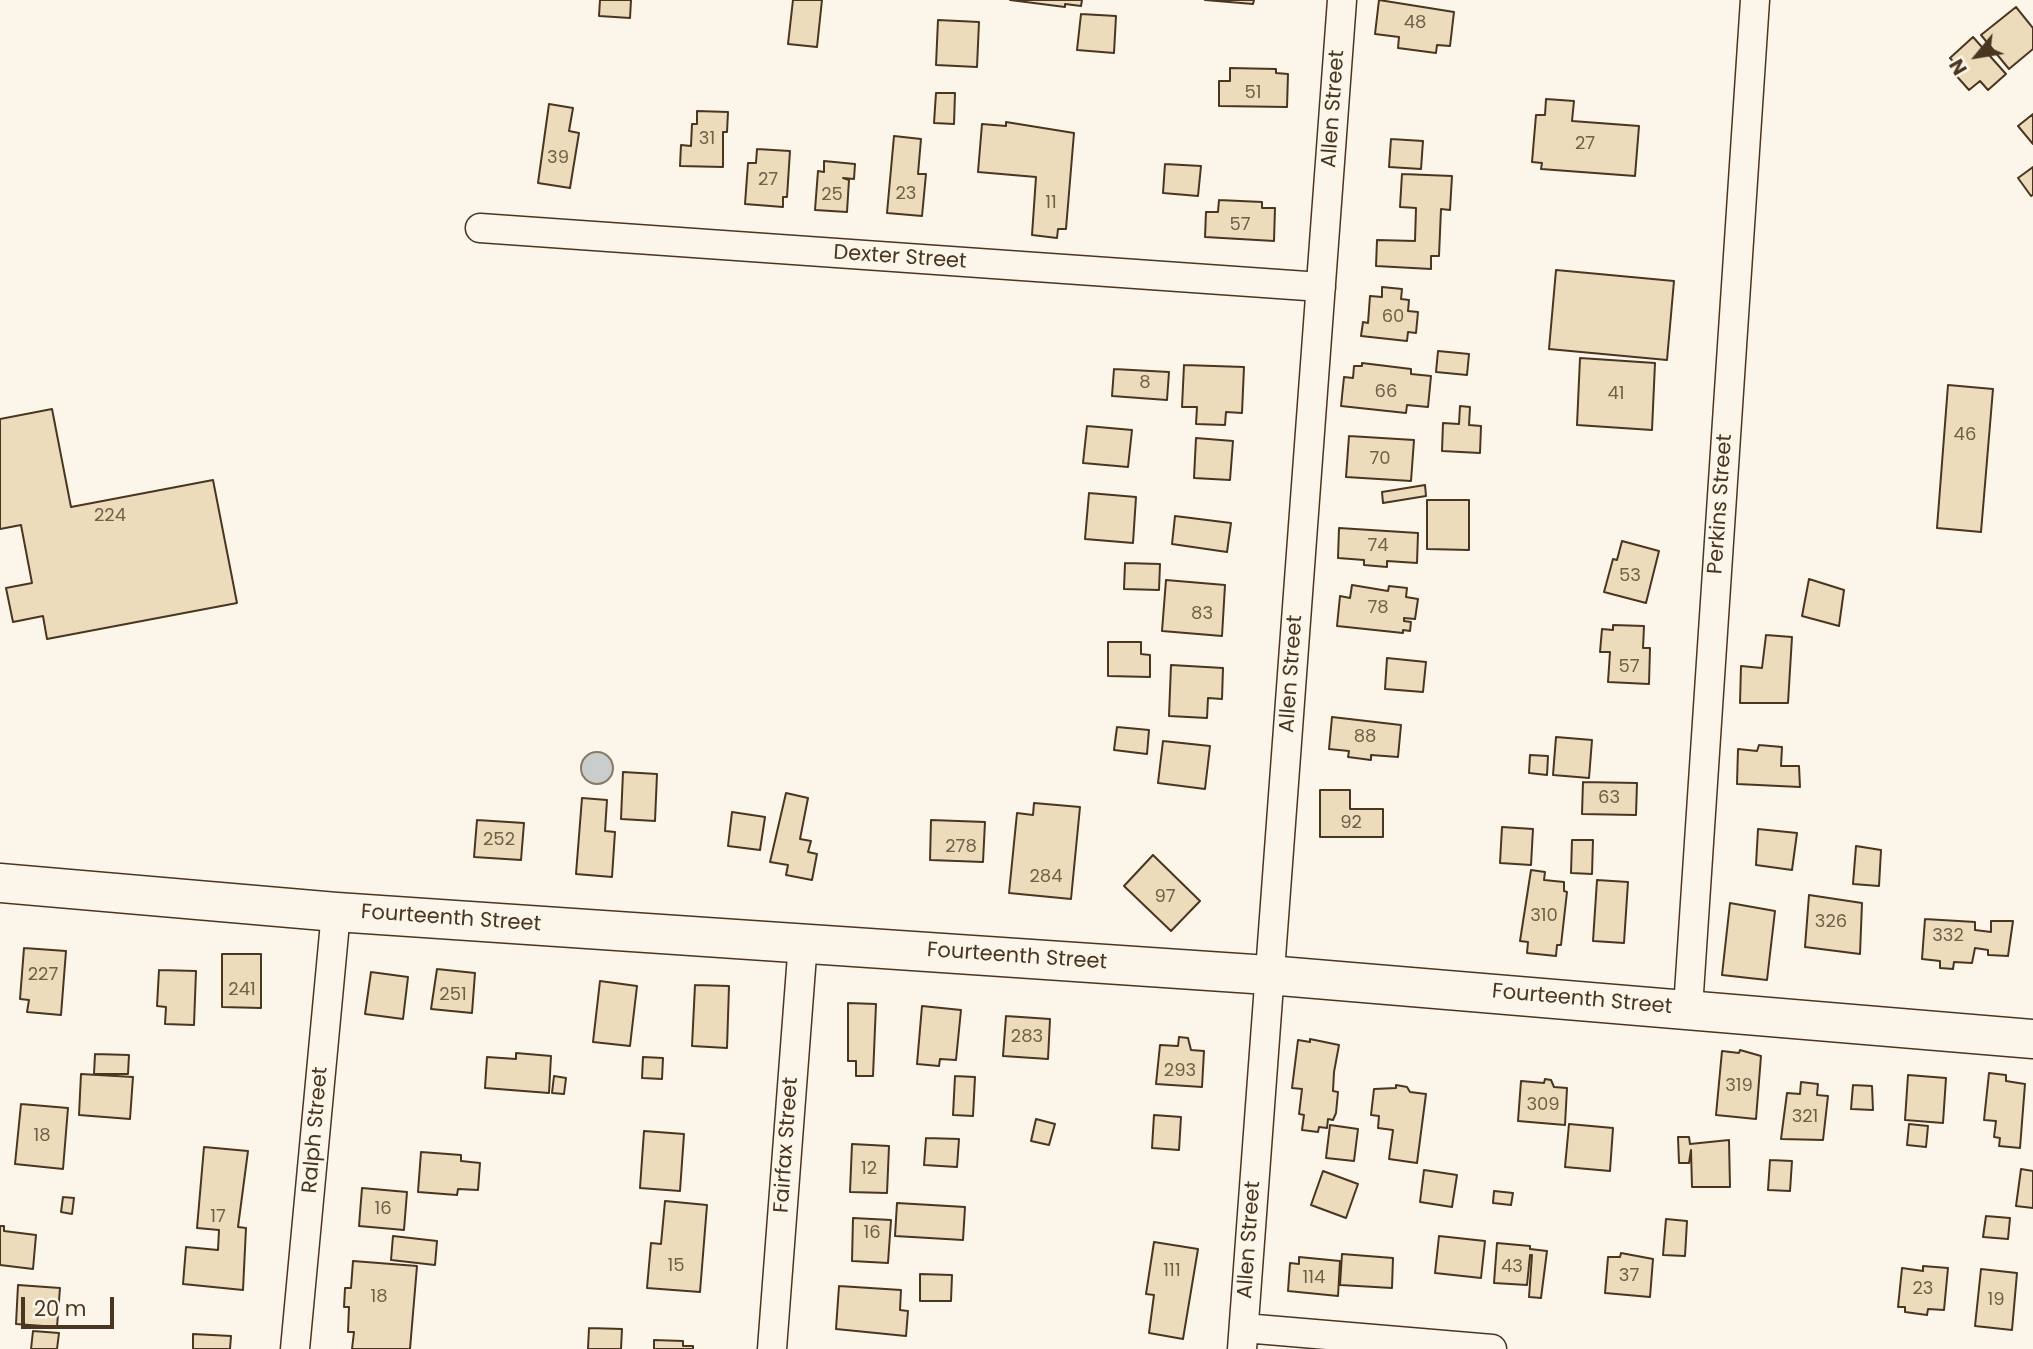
<!DOCTYPE html>
<style>
body{margin:0}
#map{position:relative;width:2033px;height:1349px;overflow:hidden;background:#fbf6e9;font-family:Poppins,sans-serif}
canvas{display:block}
.north{position:absolute;left:1942px;top:21px;width:70px;height:70px;-webkit-text-stroke:5px #fbf6e9;paint-order:stroke;rotate:240deg;font-size:19px;font-weight:700;line-height:28px;text-align:center;color:#4a3520}
.north::after{content:'';display:block;margin:auto;width:24px;height:32px;background:#4a3520;clip-path:polygon(50% 0,100% 100%,50% 72%,0 100%)}
.scale{position:absolute;left:21px;top:1297px;width:93px;height:32px;box-sizing:border-box;border:4px solid #4a3520;border-top:0;padding-left:9px;font-size:21px;line-height:24px;white-space:nowrap;color:#4a3520;-webkit-text-stroke:5px #fbf6e9;paint-order:stroke}
</style>
<div id="map">
<canvas width="2033" height="1349"></canvas>
<div class="north">N</div>
<div class="scale">20 m</div>
</div>
<script>
const ctx = document.querySelector('canvas').getContext('2d');
ctx.lineJoin = 'round';
function fillPath(path, color) {
  ctx.fillStyle = color;
  ctx.fill(path, 'evenodd');
}
function toPath(rows) {
  const path = new Path2D();
  for (const r of rows) {
    if (r.length === 3) {
      path.moveTo(r[0] + r[2], r[1]);
      path.arc(r[0], r[1], r[2], 0, 2 * Math.PI);
      continue;
    }
    path.moveTo(r[0], r[1]);
    for (let i = 2; i < r.length; i += 2) path.lineTo(r[i], r[i + 1]);
  }
  return path;
}
function trace(path, color, width, dash) {
  ctx.strokeStyle = color;
  ctx.lineWidth = width;
  ctx.lineCap = dash ? 'butt' : 'round';
  ctx.setLineDash(dash || []);
  ctx.stroke(path);
}
function label(font, color, halo, rows, align = 'center') {
  ctx.font = font + ' Poppins,sans-serif';
  ctx.lineWidth = 5;
  ctx.setLineDash([]);
  ctx.textBaseline = 'middle';
  ctx.strokeStyle = halo;
  ctx.fillStyle = color;
  for (const [text, x, y, turn = 0] of rows) {
    ctx.save();
    ctx.translate(x, y);
    ctx.rotate((+turn || 0) * Math.PI / 180);
    ctx.textAlign = isNaN(turn) ? turn : align;
    if (halo) ctx.strokeText(text, 0, 0);
    ctx.fillText(text, 0, 0);
    ctx.restore();
  }
}
const water = toPath([
 [597,768,16]
]);
fillPath(water, '#c9cecd');
trace(water, '#887966', 2);
const building = toPath([
 [600,0,631,0,630,18,599,16,600,0],
 [793,0,822,0,817,47,788,44,793,0],
 [1010,0,1082,0,1081,6,1065,4,1065,7,1010,0],
 [1205,0,1254,0,1253,4,1205,0],
 [1379,0,1454,12,1450,46,1437,45,1436,53,1398,48,1399,37,1375,34,1379,0],
 [2016,7,2033,28,2033,49,2009,69,1981,35,2016,7],
 [1081,14,1116,16,1114,53,1077,50,1081,14],
 [938,20,979,22,977,67,936,65,938,20],
 [1973,37,2006,74,1988,90,1980,81,1969,90,1953,72,1958,67,1950,58,1973,37],
 [1230,68,1276,69,1276,73,1288,74,1287,107,1219,106,1219,81,1230,81,1230,68],
 [936,93,955,93,954,124,934,123,936,93],
 [1546,99,1574,101,1572,121,1639,126,1635,176,1541,169,1542,163,1532,162,1536,115,1545,115,1546,99],
 [549,104,573,108,569,131,579,133,570,188,538,183,549,104],
 [697,111,728,112,727,132,723,132,723,167,680,166,681,145,691,146,692,124,697,124,697,111],
 [2033,114,2033,144,2018,126,2033,114],
 [1006,122,1074,133,1066,229,1058,229,1057,238,1032,235,1036,177,978,172,982,124,1006,126,1006,122],
 [894,136,921,139,918,174,926,174,922,216,887,213,894,136],
 [1391,139,1423,141,1421,169,1389,167,1391,139],
 [757,149,790,151,787,197,783,197,783,207,745,204,748,163,756,163,757,149],
 [824,161,855,164,854,179,843,178,849,180,847,212,815,210,818,171,824,172,824,161],
 [1165,164,1201,166,1198,196,1163,193,1165,164],
 [2033,167,2033,195,2031,196,2018,178,2033,167],
 [1402,174,1452,176,1450,210,1441,209,1439,256,1431,256,1431,269,1376,266,1377,240,1415,241,1416,208,1400,207,1402,174],
 [1219,200,1262,202,1262,208,1275,208,1274,241,1205,237,1206,212,1218,212,1219,200],
 [1556,270,1674,281,1667,360,1549,349,1556,270],
 [1382,287,1402,289,1401,299,1409,300,1408,311,1418,312,1416,333,1408,332,1407,341,1361,336,1363,322,1368,323,1370,296,1382,297,1382,287],
 [1438,351,1469,354,1467,375,1436,372,1438,351],
 [1580,358,1655,363,1652,430,1577,425,1580,358],
 [1362,363,1411,369,1411,374,1431,376,1428,407,1407,405,1406,413,1341,406,1344,377,1353,378,1354,366,1362,366,1362,363],
 [1184,365,1244,367,1242,413,1226,412,1225,425,1196,424,1197,407,1182,407,1184,365],
 [1114,369,1169,372,1167,400,1112,396,1114,369],
 [1948,385,1993,389,1981,532,1937,528,1948,385],
 [1460,406,1470,407,1469,425,1481,426,1480,453,1442,451,1443,423,1459,424,1460,406],
 [52,409,71,507,213,480,237,603,47,639,43,616,13,622,6,588,32,583,21,525,0,529,0,419,52,409],
 [1087,426,1132,430,1128,467,1083,463,1087,426],
 [1349,436,1414,440,1411,481,1346,477,1349,436],
 [1196,438,1233,441,1230,480,1194,478,1196,438],
 [1425,485,1426,496,1383,503,1382,492,1425,485],
 [1089,493,1136,497,1133,543,1085,539,1089,493],
 [1427,500,1469,500,1469,550,1427,549,1427,500],
 [1175,516,1231,523,1227,552,1172,544,1175,516],
 [1339,528,1418,533,1417,563,1387,561,1387,567,1364,565,1364,560,1338,558,1339,528],
 [1622,541,1659,551,1646,603,1604,592,1613,559,1617,560,1622,541],
 [1125,563,1160,564,1159,590,1124,589,1125,563],
 [1809,579,1844,590,1839,626,1802,616,1809,579],
 [1166,580,1225,585,1222,636,1162,631,1166,580],
 [1352,585,1388,591,1389,586,1407,588,1406,597,1418,599,1415,619,1404,618,1404,621,1411,622,1410,631,1403,630,1403,633,1337,626,1340,596,1350,598,1352,585],
 [1613,625,1644,626,1643,648,1650,648,1649,684,1608,682,1610,652,1600,652,1602,629,1613,630,1613,625],
 [1766,635,1792,637,1788,703,1740,703,1741,666,1762,668,1766,635],
 [1108,642,1141,642,1141,654,1150,655,1150,677,1108,676,1108,642],
 [1387,658,1426,662,1423,692,1385,689,1387,658],
 [1171,665,1223,668,1222,699,1208,698,1207,718,1169,716,1171,665],
 [1332,717,1401,725,1398,757,1371,755,1371,760,1348,757,1349,751,1329,749,1332,717],
 [1117,727,1149,730,1147,754,1114,750,1117,727],
 [1556,737,1592,740,1589,778,1553,775,1556,737],
 [1163,741,1210,746,1205,789,1158,783,1163,741],
 [1759,745,1782,747,1781,766,1799,766,1800,787,1737,784,1738,749,1757,751,1759,745],
 [1530,755,1548,756,1547,775,1529,773,1530,755],
 [623,772,657,774,655,821,621,819,623,772],
 [1583,782,1637,783,1636,815,1582,814,1583,782],
 [1320,790,1350,790,1350,809,1383,809,1383,837,1320,837,1320,790],
 [786,793,808,798,800,839,811,841,808,852,817,854,812,880,786,875,788,865,770,862,786,793],
 [582,798,607,800,605,831,615,832,612,877,576,874,582,798],
 [1034,803,1080,807,1071,899,1009,893,1017,813,1033,815,1034,803],
 [732,812,765,817,760,850,728,846,732,812],
 [477,820,524,823,521,860,474,857,477,820],
 [931,820,985,822,983,862,930,860,931,820],
 [1502,827,1533,829,1531,865,1500,863,1502,827],
 [1758,829,1797,833,1792,870,1756,865,1758,829],
 [1572,840,1593,840,1592,874,1571,873,1572,840],
 [1856,846,1881,850,1879,886,1853,884,1856,846],
 [1153,855,1200,901,1171,931,1124,886,1153,855],
 [1531,870,1545,872,1544,880,1564,882,1564,891,1567,892,1561,945,1557,945,1556,956,1527,953,1528,942,1520,941,1531,870],
 [1597,880,1628,882,1624,943,1593,941,1597,880],
 [1809,895,1862,903,1860,954,1805,947,1809,895],
 [1730,903,1775,911,1767,980,1722,975,1730,903],
 [1925,919,1975,922,1975,930,1991,932,1991,921,2013,921,2008,956,1988,955,1988,950,1975,948,1972,963,1954,962,1953,969,1940,968,1940,961,1922,959,1925,919],
 [24,948,66,951,61,1015,27,1012,29,1000,20,999,24,948],
 [222,954,261,954,261,1008,222,1007,222,954],
 [437,969,475,973,472,1013,431,1009,437,969],
 [159,970,196,971,194,1025,165,1024,166,1007,157,1006,159,970],
 [371,972,408,977,403,1019,365,1014,371,972],
 [600,981,637,986,630,1046,593,1042,600,981],
 [695,985,729,986,727,1048,692,1046,695,985],
 [848,1003,876,1004,873,1076,856,1076,856,1061,848,1061,848,1003],
 [922,1006,961,1010,956,1060,940,1059,939,1066,917,1064,922,1006],
 [1006,1016,1050,1019,1048,1059,1003,1056,1006,1016],
 [1179,1037,1188,1038,1191,1050,1204,1051,1202,1087,1156,1084,1160,1045,1178,1046,1179,1037],
 [1310,1039,1339,1045,1334,1072,1333,1091,1338,1092,1336,1113,1333,1120,1328,1119,1327,1128,1319,1127,1318,1132,1302,1130,1304,1115,1299,1114,1302,1089,1292,1088,1298,1040,1310,1042,1310,1039],
 [1740,1050,1761,1056,1756,1119,1716,1115,1722,1051,1739,1053,1740,1050],
 [516,1053,551,1056,549,1093,485,1088,487,1057,516,1059,516,1053],
 [95,1054,129,1055,128,1074,94,1074,95,1054],
 [643,1057,663,1058,662,1079,642,1078,643,1057],
 [1989,1073,2006,1075,2006,1081,2025,1084,2020,1148,1999,1146,2000,1138,1994,1137,1996,1121,1984,1120,1989,1073],
 [81,1074,133,1077,130,1119,79,1115,81,1074],
 [1908,1075,1946,1078,1943,1123,1905,1120,1908,1075],
 [554,1076,566,1078,564,1094,552,1093,554,1076],
 [955,1076,975,1077,973,1116,953,1115,955,1076],
 [1545,1079,1551,1080,1554,1087,1567,1088,1565,1125,1518,1121,1521,1081,1544,1083,1545,1079],
 [1801,1082,1818,1084,1817,1095,1828,1096,1823,1140,1781,1139,1787,1093,1800,1094,1801,1082],
 [1396,1085,1407,1087,1410,1092,1426,1094,1417,1163,1389,1159,1393,1130,1378,1128,1379,1116,1371,1115,1374,1089,1396,1088,1396,1085],
 [1853,1085,1872,1086,1873,1110,1851,1109,1853,1085],
 [21,1104,68,1108,63,1169,15,1164,21,1104],
 [1154,1115,1181,1117,1179,1150,1152,1148,1154,1115],
 [1036,1119,1055,1124,1049,1145,1031,1141,1036,1119],
 [1569,1124,1613,1128,1610,1171,1565,1167,1569,1124],
 [1909,1124,1928,1126,1926,1147,1907,1145,1909,1124],
 [1330,1125,1358,1129,1354,1161,1326,1158,1330,1125],
 [644,1131,684,1134,680,1191,640,1188,644,1131],
 [1678,1137,1689,1137,1690,1144,1729,1140,1730,1187,1692,1187,1691,1150,1689,1163,1679,1163,1678,1137],
 [926,1138,959,1139,957,1167,924,1165,926,1138],
 [852,1144,889,1146,887,1193,850,1192,852,1144],
 [204,1147,248,1151,238,1227,246,1228,243,1290,183,1284,186,1247,218,1250,219,1230,197,1228,204,1147],
 [421,1152,461,1155,461,1161,480,1163,478,1190,458,1189,457,1195,418,1192,421,1152],
 [1770,1160,1792,1161,1790,1191,1768,1190,1770,1160],
 [2021,1169,2033,1171,2033,1208,2016,1206,2021,1169],
 [1424,1170,1457,1175,1452,1207,1420,1202,1424,1170],
 [1323,1171,1358,1184,1346,1218,1311,1205,1323,1171],
 [362,1188,407,1192,404,1230,359,1226,362,1188],
 [1494,1191,1513,1193,1511,1205,1493,1203,1494,1191],
 [63,1197,74,1198,72,1214,61,1212,63,1197],
 [665,1201,707,1205,700,1292,647,1288,651,1243,661,1244,665,1201],
 [897,1203,965,1207,963,1240,895,1236,897,1203],
 [1986,1216,2010,1218,2008,1239,1983,1237,1986,1216],
 [853,1218,891,1220,888,1263,852,1261,853,1218],
 [1666,1219,1687,1221,1685,1256,1663,1255,1666,1219],
 [0,1226,4,1226,4,1231,36,1235,33,1269,0,1265,0,1226],
 [393,1236,437,1241,435,1265,391,1260,393,1236],
 [1439,1236,1485,1241,1481,1278,1435,1273,1439,1236],
 [1154,1242,1198,1249,1183,1339,1149,1333,1154,1295,1146,1294,1154,1242],
 [1497,1243,1530,1246,1530,1249,1547,1251,1541,1298,1529,1297,1532,1255,1530,1255,1527,1285,1494,1283,1497,1243],
 [1621,1253,1653,1259,1650,1297,1605,1293,1608,1257,1620,1257,1621,1253],
 [1342,1254,1393,1258,1392,1288,1340,1285,1342,1254],
 [1299,1257,1340,1261,1338,1296,1288,1291,1290,1263,1299,1264,1299,1257],
 [353,1261,417,1266,410,1349,352,1349,354,1332,348,1332,349,1307,344,1307,345,1288,351,1288,353,1261],
 [1923,1266,1948,1268,1944,1310,1928,1309,1927,1315,1905,1312,1905,1307,1898,1307,1902,1268,1923,1271,1923,1266],
 [1981,1269,2017,1273,2012,1330,1975,1326,1981,1269],
 [920,1274,952,1275,951,1301,920,1301,920,1274],
 [18,1285,60,1288,57,1327,16,1324,18,1285],
 [839,1286,901,1290,900,1310,908,1311,906,1336,836,1329,839,1286],
 [589,1328,622,1329,621,1349,588,1349,589,1328],
 [33,1331,59,1333,57,1349,31,1349,33,1331],
 [193,1334,231,1336,230,1349,193,1349,193,1334],
 [654,1340,683,1341,683,1346,693,1346,693,1349,654,1349,654,1340]
]);
fillPath(building, '#ecdcbc');
trace(building, '#4a3520', 2);
const street = toPath([
 [480,228,1321,287],
 [1688,1008,1755,0],
 [1244,1328,1492,1349],
 [295,1349,336,912],
 [772,1349,803,942],
 [1242,1349,1342,0]
]);
const secondary = toPath([
 [0,883,336,912,1268,975,2033,1039]
]);
trace(street, '#4a3520', 31);
trace(secondary, '#4a3520', 41);
trace(street, '#fbf6e9', 28);
trace(secondary, '#fbf6e9', 38);
label('18px', '#725f47', null, [
 ["48",1415,23],
 ["51",1253,93],
 ["31",707,139],
 ["27",1585,144],
 ["39",558,158],
 ["27",768,180],
 ["23",906,194],
 ["25",832,195],
 ["11",1051,203],
 ["57",1240,225],
 ["60",1393,317],
 ["8",1145,383],
 ["66",1386,392],
 ["41",1616,394],
 ["46",1965,435],
 ["70",1380,459],
 ["224",110,516],
 ["74",1378,546],
 ["53",1630,576],
 ["78",1378,608],
 ["83",1202,614],
 ["57",1629,667],
 ["88",1365,737],
 ["63",1609,798],
 ["92",1351,823],
 ["252",499,840],
 ["278",961,847],
 ["284",1046,877],
 ["97",1165,897],
 ["310",1544,916],
 ["326",1831,922],
 ["332",1948,936],
 ["227",43,975],
 ["241",242,990],
 ["251",453,995],
 ["283",1027,1037],
 ["293",1180,1071],
 ["319",1739,1086],
 ["309",1543,1105],
 ["321",1805,1117],
 ["18",42,1136],
 ["12",869,1169],
 ["16",383,1209],
 ["17",218,1217],
 ["16",872,1233],
 ["15",676,1266],
 ["43",1512,1267],
 ["111",1172,1271],
 ["37",1629,1276],
 ["114",1314,1278],
 ["23",1923,1289],
 ["18",379,1297],
 ["19",1996,1300]
]);
label('21px', '#4a3520', '#fbf6e9', [
 ["Allen Street",1334,109,-86],
 ["Dexter Street",900,258,4],
 ["Perkins Street",1721,504,-86],
 ["Allen Street",1292,674,-86],
 ["Fourteenth Street",451,919,4],
 ["Fourteenth Street",1017,957,4],
 ["Fourteenth Street",1582,1000,5],
 ["Ralph Street",316,1130,-85],
 ["Fairfax Street",787,1145,-86],
 ["Allen Street",1250,1240,-86]
]);
</script>
